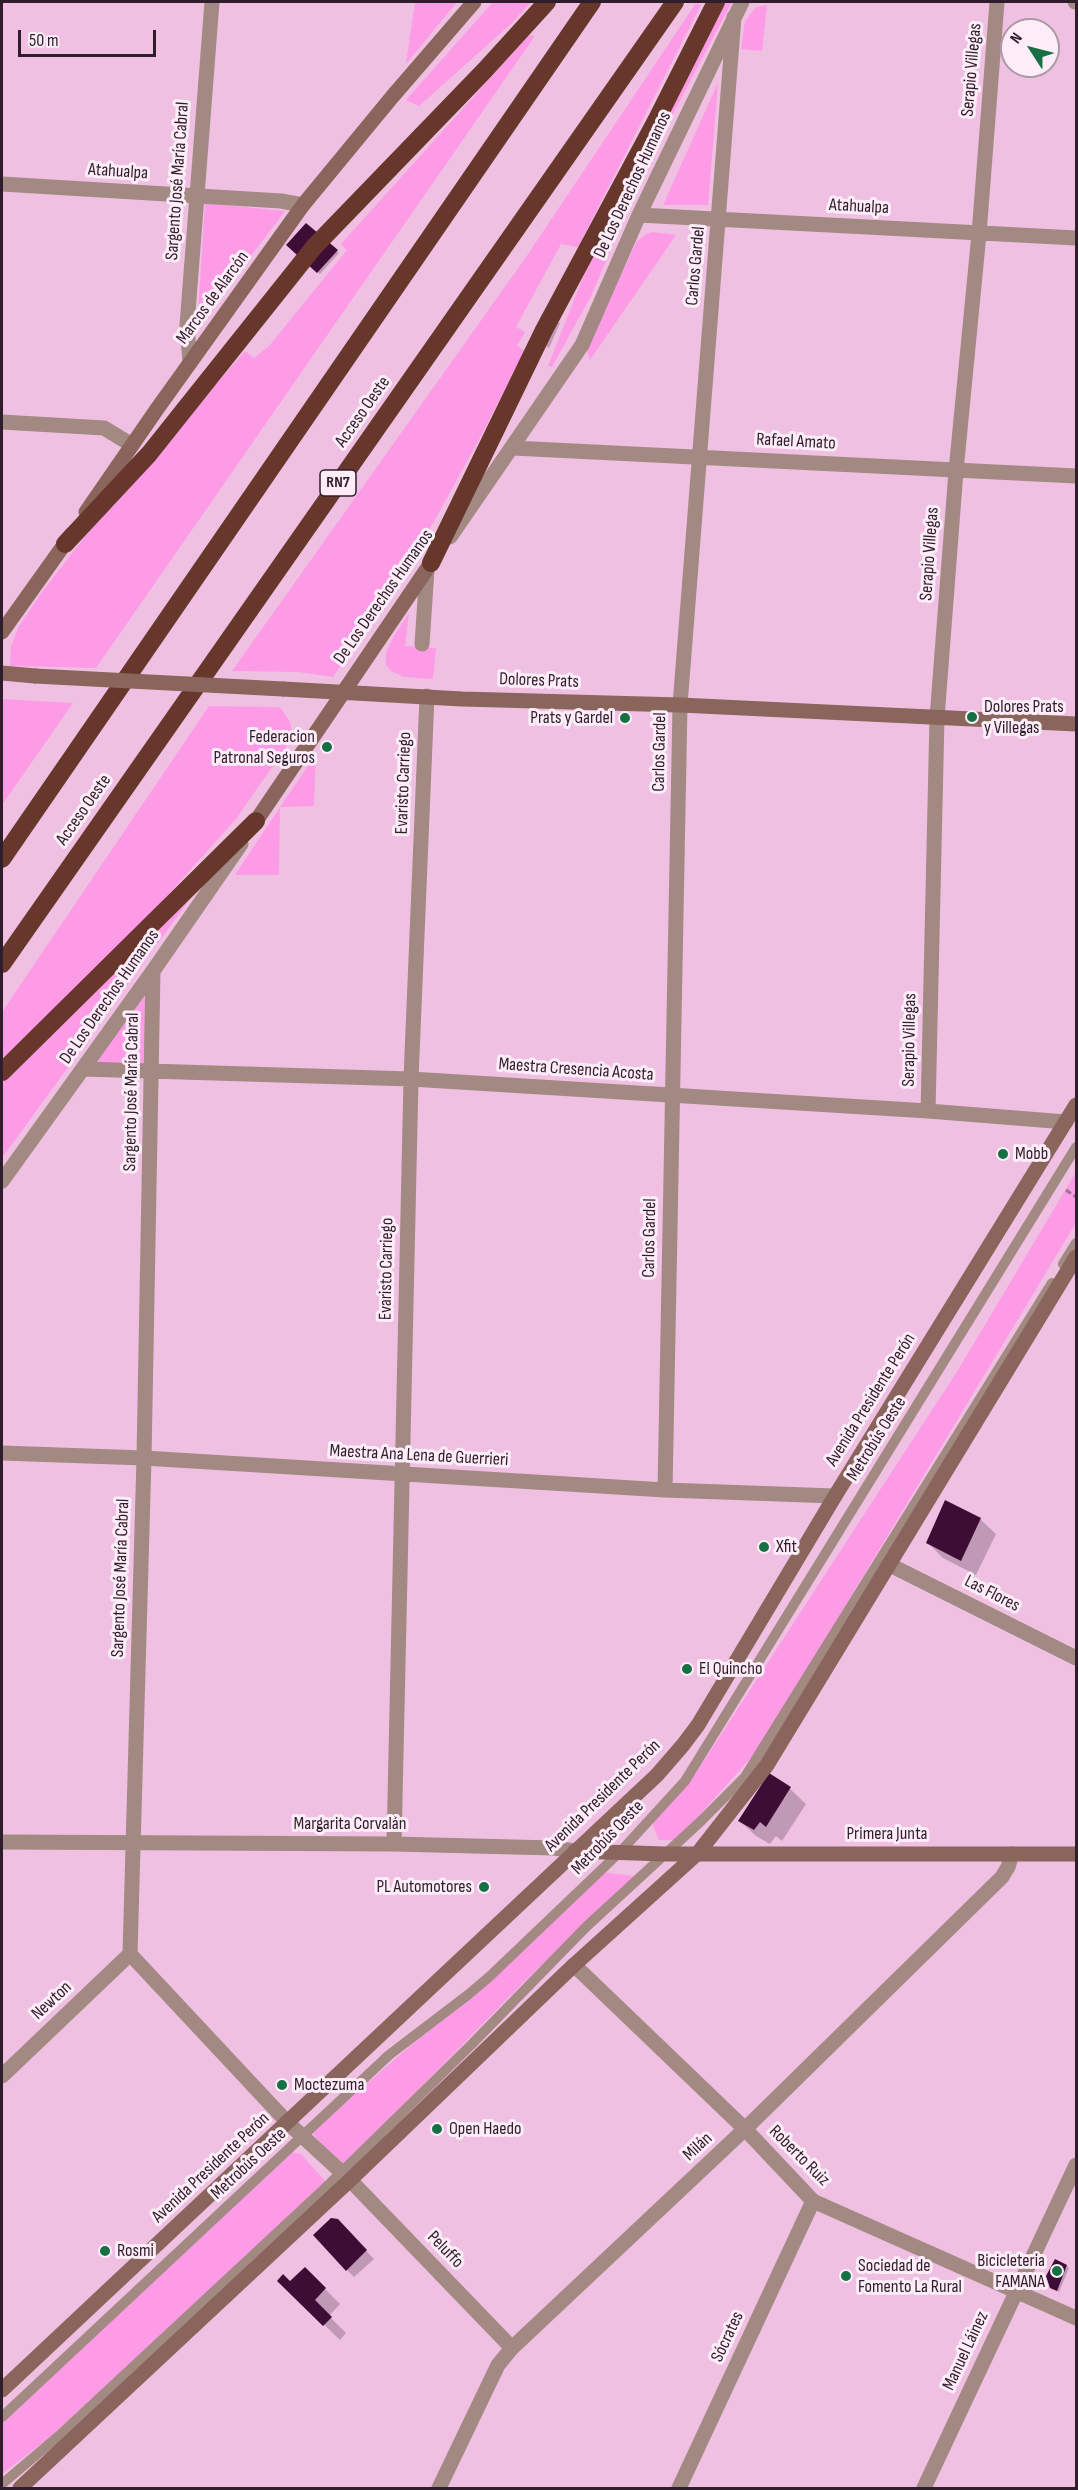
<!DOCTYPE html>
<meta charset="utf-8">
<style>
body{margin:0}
#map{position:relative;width:1078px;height:2490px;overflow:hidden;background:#f0c0e3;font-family:"Sofia Sans Condensed",sans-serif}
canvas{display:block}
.frame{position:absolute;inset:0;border:3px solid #2f1d2b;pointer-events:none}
.north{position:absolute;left:1000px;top:18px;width:60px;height:60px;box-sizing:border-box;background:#fcedf8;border:2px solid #aa9aa6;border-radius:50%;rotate:306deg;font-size:16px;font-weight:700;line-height:24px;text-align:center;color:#2f1d2b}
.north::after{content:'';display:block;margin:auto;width:21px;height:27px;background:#177044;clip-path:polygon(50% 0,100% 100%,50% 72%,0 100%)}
.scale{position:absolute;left:18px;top:30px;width:138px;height:27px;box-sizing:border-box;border:3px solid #2f1d2b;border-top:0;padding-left:8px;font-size:18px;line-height:21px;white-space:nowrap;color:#2f1d2b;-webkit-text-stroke:4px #fcedf8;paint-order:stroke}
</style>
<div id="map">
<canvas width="1078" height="2490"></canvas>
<div class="frame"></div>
<div class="north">N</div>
<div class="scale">50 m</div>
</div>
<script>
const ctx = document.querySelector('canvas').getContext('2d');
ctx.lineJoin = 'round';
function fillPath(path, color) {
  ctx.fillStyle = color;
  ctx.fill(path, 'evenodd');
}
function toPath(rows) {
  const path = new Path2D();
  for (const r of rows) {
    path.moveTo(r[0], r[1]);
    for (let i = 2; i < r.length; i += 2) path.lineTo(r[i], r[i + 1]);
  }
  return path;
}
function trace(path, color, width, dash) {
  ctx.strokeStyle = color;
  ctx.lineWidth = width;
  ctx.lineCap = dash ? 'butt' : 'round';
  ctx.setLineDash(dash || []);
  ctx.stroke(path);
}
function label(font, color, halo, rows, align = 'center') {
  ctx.font = font + ' "Sofia Sans Condensed",sans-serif';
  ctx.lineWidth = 6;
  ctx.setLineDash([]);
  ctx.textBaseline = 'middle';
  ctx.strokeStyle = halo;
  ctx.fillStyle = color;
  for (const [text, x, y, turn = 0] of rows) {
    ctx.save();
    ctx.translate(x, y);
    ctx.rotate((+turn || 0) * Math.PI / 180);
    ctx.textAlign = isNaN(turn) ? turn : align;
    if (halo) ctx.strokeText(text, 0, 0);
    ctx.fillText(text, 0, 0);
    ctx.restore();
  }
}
fillPath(toPath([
 [415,2,457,2,406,64],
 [493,2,531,2,511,24,419,106,406,100],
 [723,2,732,2,656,146,591,296,552,367,548,366,591,257],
 [696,3,701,5,578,247,561,244,516,327,525,332,517,346,525,351,481,436,415,556,333,677,298,672,232,671,526,257],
 [767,5,762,51,741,49,745,21,756,7],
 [529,35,535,36,96,668,10,666,11,646,19,626,42,592,93,526,245,351,254,358,269,346,347,250,341,244],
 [718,83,708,205,663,205],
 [205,203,285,211,197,327],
 [652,232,676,235,590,360,586,348,629,258,636,242,646,234],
 [409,613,405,646,436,648,433,679,404,677,391,671,386,665,386,652,394,636],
 [2,699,73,703,2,805],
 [209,706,280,707,290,722,293,737,236,819,131,936,2,1059,2,1012],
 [316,754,314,806,280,807,279,875,235,875,280,807],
 [192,896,45,1099,2,1158,2,1082,74,1008],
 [147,991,145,1065,93,1065],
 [1076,1172,1076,1223,759,1749,677,1840,659,1840,652,1823,696,1773,958,1370],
 [601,1872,635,1876,522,1984,342,2167,311,2132,432,2027],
 [290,2152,301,2154,326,2182,49,2438,2,2474,2,2424]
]), '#fd9be6');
fillPath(toPath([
 [306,225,339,253,320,274,288,245],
 [542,314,560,323,549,348,531,338],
 [980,1519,996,1534,976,1575,943,1558,928,1543],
 [769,1775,790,1789,806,1804,782,1841,776,1836,770,1844,756,1836,740,1821],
 [346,2229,374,2259,354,2277,347,2270],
 [1067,2266,1069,2268,1059,2292,1054,2289],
 [305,2269,340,2304,329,2316,346,2333,340,2340,279,2281,290,2284]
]), '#0003');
fillPath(toPath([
 [306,223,338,250,317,273,286,245],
 [945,1500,981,1518,961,1561,926,1543],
 [769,1773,791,1787,766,1827,760,1822,754,1830,738,1821],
 [331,2218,338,2219,367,2250,346,2271,313,2235],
 [1055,2259,1067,2265,1057,2291,1050,2288,1046,2276],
 [305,2267,326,2288,315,2300,332,2317,323,2326,277,2281,283,2274,290,2281]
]), '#3e0d35');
trace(toPath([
 [1066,1190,1076,1197]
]), '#98768f', 3, [6, 3]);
trace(toPath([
 [1063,1264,1076,1243],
 [2,2417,389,2055,469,1994,489,1977,621,1851,685,1781,1076,1147],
 [2,2484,61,2434,320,2193,471,2045,586,1927,700,1822,745,1777,1052,1283]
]), '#a28982', 10);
trace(toPath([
 [1075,2,1076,2],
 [2,184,281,201,303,205],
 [639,215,1076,238],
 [190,363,187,325,212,2],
 [2,422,104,428,132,445],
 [513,448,1076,476],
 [450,537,582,345,639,215,742,2],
 [422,644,427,570],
 [153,971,144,1458,130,1954,288,2123,350,2180,512,2348],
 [83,1069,411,1079,928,1111,1066,1122],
 [928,1111,937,718,956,471,979,234,997,2],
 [2,1181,153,971,241,844],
 [2,1453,144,1458,665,1490,835,1496],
 [665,1490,680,705,734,17],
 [890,1565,1076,1658],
 [2,1842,394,1844,554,1848,575,1851],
 [394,1844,411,1079,427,696],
 [574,1965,745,2129,813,2201,1076,2318],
 [2,2076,130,1954],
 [439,2488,498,2365,512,2348,745,2129,1002,1877,1008,1867,1012,1854],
 [679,2488,813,2201],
 [924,2488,1076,2165]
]), '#a28982', 15);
trace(toPath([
 [86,512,157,409,303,205,392,97,474,2],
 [2,632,71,535],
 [2,673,35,676],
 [283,689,462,699,680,705,1076,724],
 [256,821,431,563],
 [575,1851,664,1854,1076,1854],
 [2,2390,657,1775,683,1745,698,1725,835,1496,1076,1105],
 [20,2488,350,2180,574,1965,698,1853,767,1765,1076,1257]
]), '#89655c', 15);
trace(toPath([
 [65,544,149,454,314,247,485,70,547,2],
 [431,563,544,330,656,121,716,2],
 [2,859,592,2],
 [2,964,675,2],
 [2,1072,256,821]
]), '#66372a', 18);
trace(toPath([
 [35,676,283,689]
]), '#89655c', 15);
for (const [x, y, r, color] of [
 [972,717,6,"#177044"],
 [625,718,6,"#177044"],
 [327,747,6,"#177044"],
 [1003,1154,6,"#177044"],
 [764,1547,6,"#177044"],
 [687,1669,6,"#177044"],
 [484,1887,6,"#177044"],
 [282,2085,6,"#177044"],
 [437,2129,6,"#177044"],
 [105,2251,6,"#177044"],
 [1057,2271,6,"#177044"],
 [846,2276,6,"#177044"]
]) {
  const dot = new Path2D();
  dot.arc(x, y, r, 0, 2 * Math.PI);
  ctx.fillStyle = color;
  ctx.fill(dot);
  trace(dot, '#fcedf8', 2);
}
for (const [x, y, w] of [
 [338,483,36]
]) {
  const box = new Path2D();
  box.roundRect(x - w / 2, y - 13, w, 26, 4.5);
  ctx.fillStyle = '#fcedf8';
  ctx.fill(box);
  trace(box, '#2f1d2b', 1.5);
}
label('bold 16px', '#2f1d2b', null, [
 ["RN7",338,483]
]);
label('18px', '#2f1d2b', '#fcedf8', [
 ["Serapio Villegas",972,70,-85],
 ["Atahualpa",118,172,4],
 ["Sargento José María Cabral",178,181,-86],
 ["De Los Derechos Humanos",633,185,-65],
 ["Atahualpa",859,207,3],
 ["Carlos Gardel",696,266,-85],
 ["Marcos de Alarcón",213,298,-54],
 ["Acceso Oeste",363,412,-55],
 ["Rafael Amato",796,442,3],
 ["Serapio Villegas",930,554,-86],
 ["De Los Derechos Humanos",384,597,-55],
 ["Dolores Prats",539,681,2],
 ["Carlos Gardel",660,752,-89],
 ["Evaristo Carriego",404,783,-88],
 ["Acceso Oeste",84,810,-55],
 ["De Los Derechos Humanos",110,997,-55],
 ["Serapio Villegas",910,1040,-89],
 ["Maestra Cresencia Acosta",576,1070,4],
 ["Sargento José María Cabral",132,1092,-89],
 ["Carlos Gardel",650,1238,-89],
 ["Evaristo Carriego",387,1269,-89],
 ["Avenida Presidente Perón",871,1400,-58],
 ["Metrobús Oeste",877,1439,-58],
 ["Maestra Ana Lena de Guerrieri",419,1456,3],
 ["Sargento José María Cabral",121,1578,-88],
 ["Las Flores",992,1594,27],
 ["Avenida Presidente Perón",603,1796,-44],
 ["Margarita Corvalán",350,1824],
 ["Primera Junta",887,1834],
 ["Metrobús Oeste",608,1838,-46],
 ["Newton",52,2001,-43],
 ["Milán",698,2147,-43],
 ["Roberto Ruiz",799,2156,45],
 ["Metrobús Oeste",249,2164,-43],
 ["Avenida Presidente Perón",211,2168,-43],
 ["Peluffo",445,2250,46],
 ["Sócrates",728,2337,-65],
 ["Manuel Láinez",966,2351,-65]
]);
label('18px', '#2f1d2b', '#fcedf8', [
 ["Dolores Prats",984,707],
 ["y Villegas",984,728],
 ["Prats y Gardel",613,718,"right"],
 ["Federacion",315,737,"right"],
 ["Patronal Seguros",315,758,"right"],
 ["Mobb",1015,1154],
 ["Xfit",776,1547],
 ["El Quincho",699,1669],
 ["PL Automotores",472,1887,"right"],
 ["Moctezuma",294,2085],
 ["Open Haedo",449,2129],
 ["Rosmi",117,2251],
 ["Bicicleteria",1045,2261,"right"],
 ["FAMANA",1045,2282,"right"],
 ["Sociedad de",858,2266],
 ["Fomento La Rural",858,2287]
], 'left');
</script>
